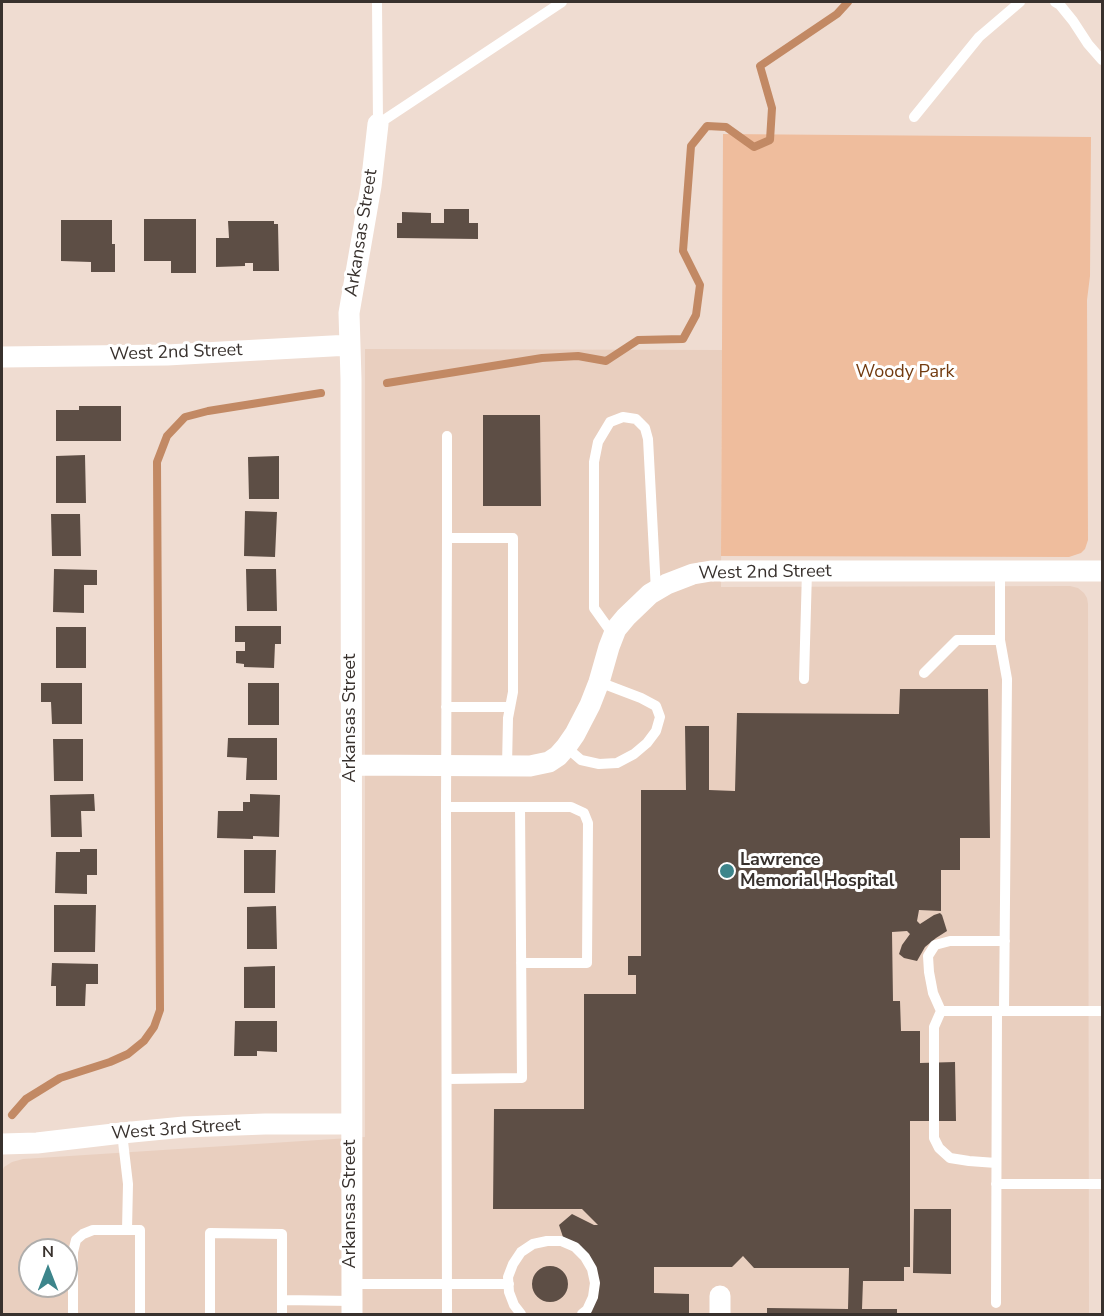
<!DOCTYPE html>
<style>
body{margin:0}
#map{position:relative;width:1104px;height:1316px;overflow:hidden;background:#efdcd1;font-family:"Nunito Sans",sans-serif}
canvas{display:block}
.frame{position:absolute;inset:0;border:3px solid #38312d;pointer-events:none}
.north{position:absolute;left:18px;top:1238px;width:60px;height:60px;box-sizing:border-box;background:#fff;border:2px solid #afadab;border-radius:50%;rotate:0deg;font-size:16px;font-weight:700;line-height:24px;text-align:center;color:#38312d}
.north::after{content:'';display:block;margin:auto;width:21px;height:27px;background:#3d858b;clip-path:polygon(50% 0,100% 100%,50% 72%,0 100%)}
</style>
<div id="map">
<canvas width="1104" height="1316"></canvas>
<div class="frame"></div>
<div class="north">N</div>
</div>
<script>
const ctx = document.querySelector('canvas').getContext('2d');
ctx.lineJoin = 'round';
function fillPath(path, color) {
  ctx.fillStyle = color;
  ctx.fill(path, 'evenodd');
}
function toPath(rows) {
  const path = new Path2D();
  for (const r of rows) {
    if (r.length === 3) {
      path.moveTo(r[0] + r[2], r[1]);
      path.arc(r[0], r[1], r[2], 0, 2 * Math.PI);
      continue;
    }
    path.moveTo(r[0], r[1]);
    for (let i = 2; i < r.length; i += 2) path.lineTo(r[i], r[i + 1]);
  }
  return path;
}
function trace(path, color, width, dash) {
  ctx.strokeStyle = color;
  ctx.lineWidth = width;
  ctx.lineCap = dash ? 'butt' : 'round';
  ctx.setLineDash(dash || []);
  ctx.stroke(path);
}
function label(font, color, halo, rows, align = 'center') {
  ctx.font = font + ' "Nunito Sans",sans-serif';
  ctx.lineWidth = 6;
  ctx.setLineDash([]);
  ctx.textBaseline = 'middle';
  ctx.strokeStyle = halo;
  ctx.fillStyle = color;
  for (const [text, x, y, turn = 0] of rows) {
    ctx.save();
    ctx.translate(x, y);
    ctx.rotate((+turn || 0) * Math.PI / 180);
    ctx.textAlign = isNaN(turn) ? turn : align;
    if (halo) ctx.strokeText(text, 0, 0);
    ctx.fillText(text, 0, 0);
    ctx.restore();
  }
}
fillPath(toPath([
 [365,349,722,350,721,587,1070,586,1078,588,1084,593,1087,598,1088,604,1089,1314,2,1314,2,1172,4,1167,12,1162,23,1159,365,1137],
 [30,1250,66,1250,66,1286,30,1286]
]), '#e9cfbf');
fillPath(toPath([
 [723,134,1091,137,1090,276,1087,300,1088,540,1085,549,1081,553,1069,557,721,556]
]), '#efbd9d');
trace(toPath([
 [387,383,542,358,578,356,606,361,638,340,683,339,696,315,700,285,683,251,691,146,707,126,726,127,754,147,770,140,772,108,760,66,837,14,848,2],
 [12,1115,26,1099,60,1078,110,1062,128,1054,144,1041,154,1027,160,1010,157,462,167,436,185,417,208,411,321,393]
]), '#c28964', 8);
fillPath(toPath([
 [444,209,469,209,469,223,478,223,478,239,397,238,397,223,402,223,402,212,431,213,431,223,444,223],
 [144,219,196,219,196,273,171,273,171,261,144,261],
 [61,220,112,220,112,244,115,244,115,272,91,272,91,262,61,261],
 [228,221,274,221,274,224,278,224,279,271,253,271,253,263,245,263,245,266,216,267,216,238,229,238],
 [79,406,121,406,121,441,56,441,56,410,79,410],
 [483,415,540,415,541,506,483,506],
 [85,455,86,503,56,503,56,456],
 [279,456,279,499,249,499,248,457],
 [245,511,277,512,275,557,244,556],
 [51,514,80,514,81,556,52,556],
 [54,569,97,570,97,585,84,585,84,613,53,612],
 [246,569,276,569,277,611,247,611],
 [235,626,281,626,281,644,275,644,274,668,244,667,244,664,236,663,236,651,245,651,245,642,235,642],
 [56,627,86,627,86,668,56,668],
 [41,683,82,683,82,724,52,724,51,702,41,702],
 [248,683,279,683,279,725,248,725],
 [900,689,988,689,990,838,960,838,960,870,941,870,941,911,919,910,917,921,920,924,934,915,940,913,942,915,947,931,936,938,925,947,917,961,904,958,899,954,902,945,910,934,907,931,892,932,893,1001,900,1001,901,1031,920,1031,920,1063,955,1062,956,1121,910,1121,910,1267,904,1267,904,1281,863,1281,862,1309,897,1309,897,1314,767,1314,767,1308,848,1309,849,1268,754,1268,743,1256,732,1267,654,1267,654,1293,689,1294,689,1314,582,1314,587,1309,594,1268,564,1240,559,1225,572,1214,594,1225,598,1225,582,1209,493,1209,494,1109,584,1109,584,994,636,994,636,975,628,975,628,956,641,956,641,790,686,790,685,726,709,726,709,790,735,791,737,713,899,714],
 [228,738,277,738,277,780,246,780,247,758,227,757],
 [53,739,83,739,83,781,54,781],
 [94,794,95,811,81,811,82,837,51,837,50,795],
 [250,794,280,795,279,837,253,836,253,839,217,838,218,811,243,811,243,802,250,802],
 [80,849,97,849,97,875,87,875,87,894,55,893,56,852,80,852],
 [244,850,276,850,275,893,244,893],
 [54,905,96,905,95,952,54,952],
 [276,906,277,949,247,949,247,907],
 [52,963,98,964,98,984,86,984,85,1006,56,1006,56,986,51,986],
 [275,966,275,1008,244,1008,244,967],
 [235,1021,277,1021,277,1052,257,1051,257,1056,234,1056],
 [914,1209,951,1209,951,1274,913,1273],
 [550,1284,18]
]), '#5d4e45');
trace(toPath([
 [377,2,378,124],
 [1055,2,1060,5,1073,21,1088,44,1102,60],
 [914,117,979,37,1020,2],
 [378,124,562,2],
 [447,538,447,436],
 [1000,571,1000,640,1007,679,1004,1011],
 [614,636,594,608,594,462,598,442,610,422,623,417,636,419,645,428,648,439,656,591],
 [924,673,957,640,1000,640],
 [804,679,807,571],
 [446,707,510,707],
 [566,747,581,760,599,764,617,763,634,754,647,743,656,731,660,717,656,706,641,698,599,682],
 [446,807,571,807,584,813,588,823,587,963,521,963],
 [941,1011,1102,1011],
 [447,1079,522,1078,520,807],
 [122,1133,128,1184,127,1230],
 [996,1163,969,1161,950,1158,939,1148,934,1138,934,1027,941,1011,933,993,929,972,928,956,935,945,950,941,1005,941],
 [996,1184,1102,1184],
 [352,1284,509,1284],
 [282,1300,352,1301],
 [996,1303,997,1011],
 [73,1314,73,1252,76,1240,83,1234,93,1230,140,1230,140,1314],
 [210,1314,210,1233,282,1234,282,1314],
 [447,1314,446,807,447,538,513,538,513,692,508,718,507,766],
 [521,1314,514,1305,509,1292,508,1277,513,1264,521,1252,533,1244,547,1241,561,1241,575,1247,585,1257,592,1269,595,1283,593,1297,587,1310,582,1314]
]), '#fff', 10);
trace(toPath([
 [2,357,167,355,350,345],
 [351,765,530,766,549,762,558,756,566,747,575,734,590,705,599,682,609,647,616,629,626,617,650,594,667,584,693,574,711,571,1102,571],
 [2,1144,37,1143,122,1133,184,1127,265,1124,351,1124],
 [720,1296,720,1314],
 [352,1314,351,379,349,313,371,186,378,124]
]), '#fff', 21);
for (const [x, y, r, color] of [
 [727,871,8,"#3d858b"]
]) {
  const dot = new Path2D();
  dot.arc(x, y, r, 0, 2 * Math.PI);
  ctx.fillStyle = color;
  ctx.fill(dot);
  trace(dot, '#fff', 2);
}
label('18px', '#38312d', '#fff', [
 ["Arkansas Street",362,233,-81],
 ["West 2nd Street",176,353,-2],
 ["West 2nd Street",765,573,-1],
 ["Arkansas Street",351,718,-90],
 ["West 3rd Street",176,1130,-4],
 ["Arkansas Street",351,1204,-90]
]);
label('18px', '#723b10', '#fff', [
 ["Woody Park",905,373]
]);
label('bold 18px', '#38312d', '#fff', [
 ["Lawrence",740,861],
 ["Memorial Hospital",740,882]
], 'left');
</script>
